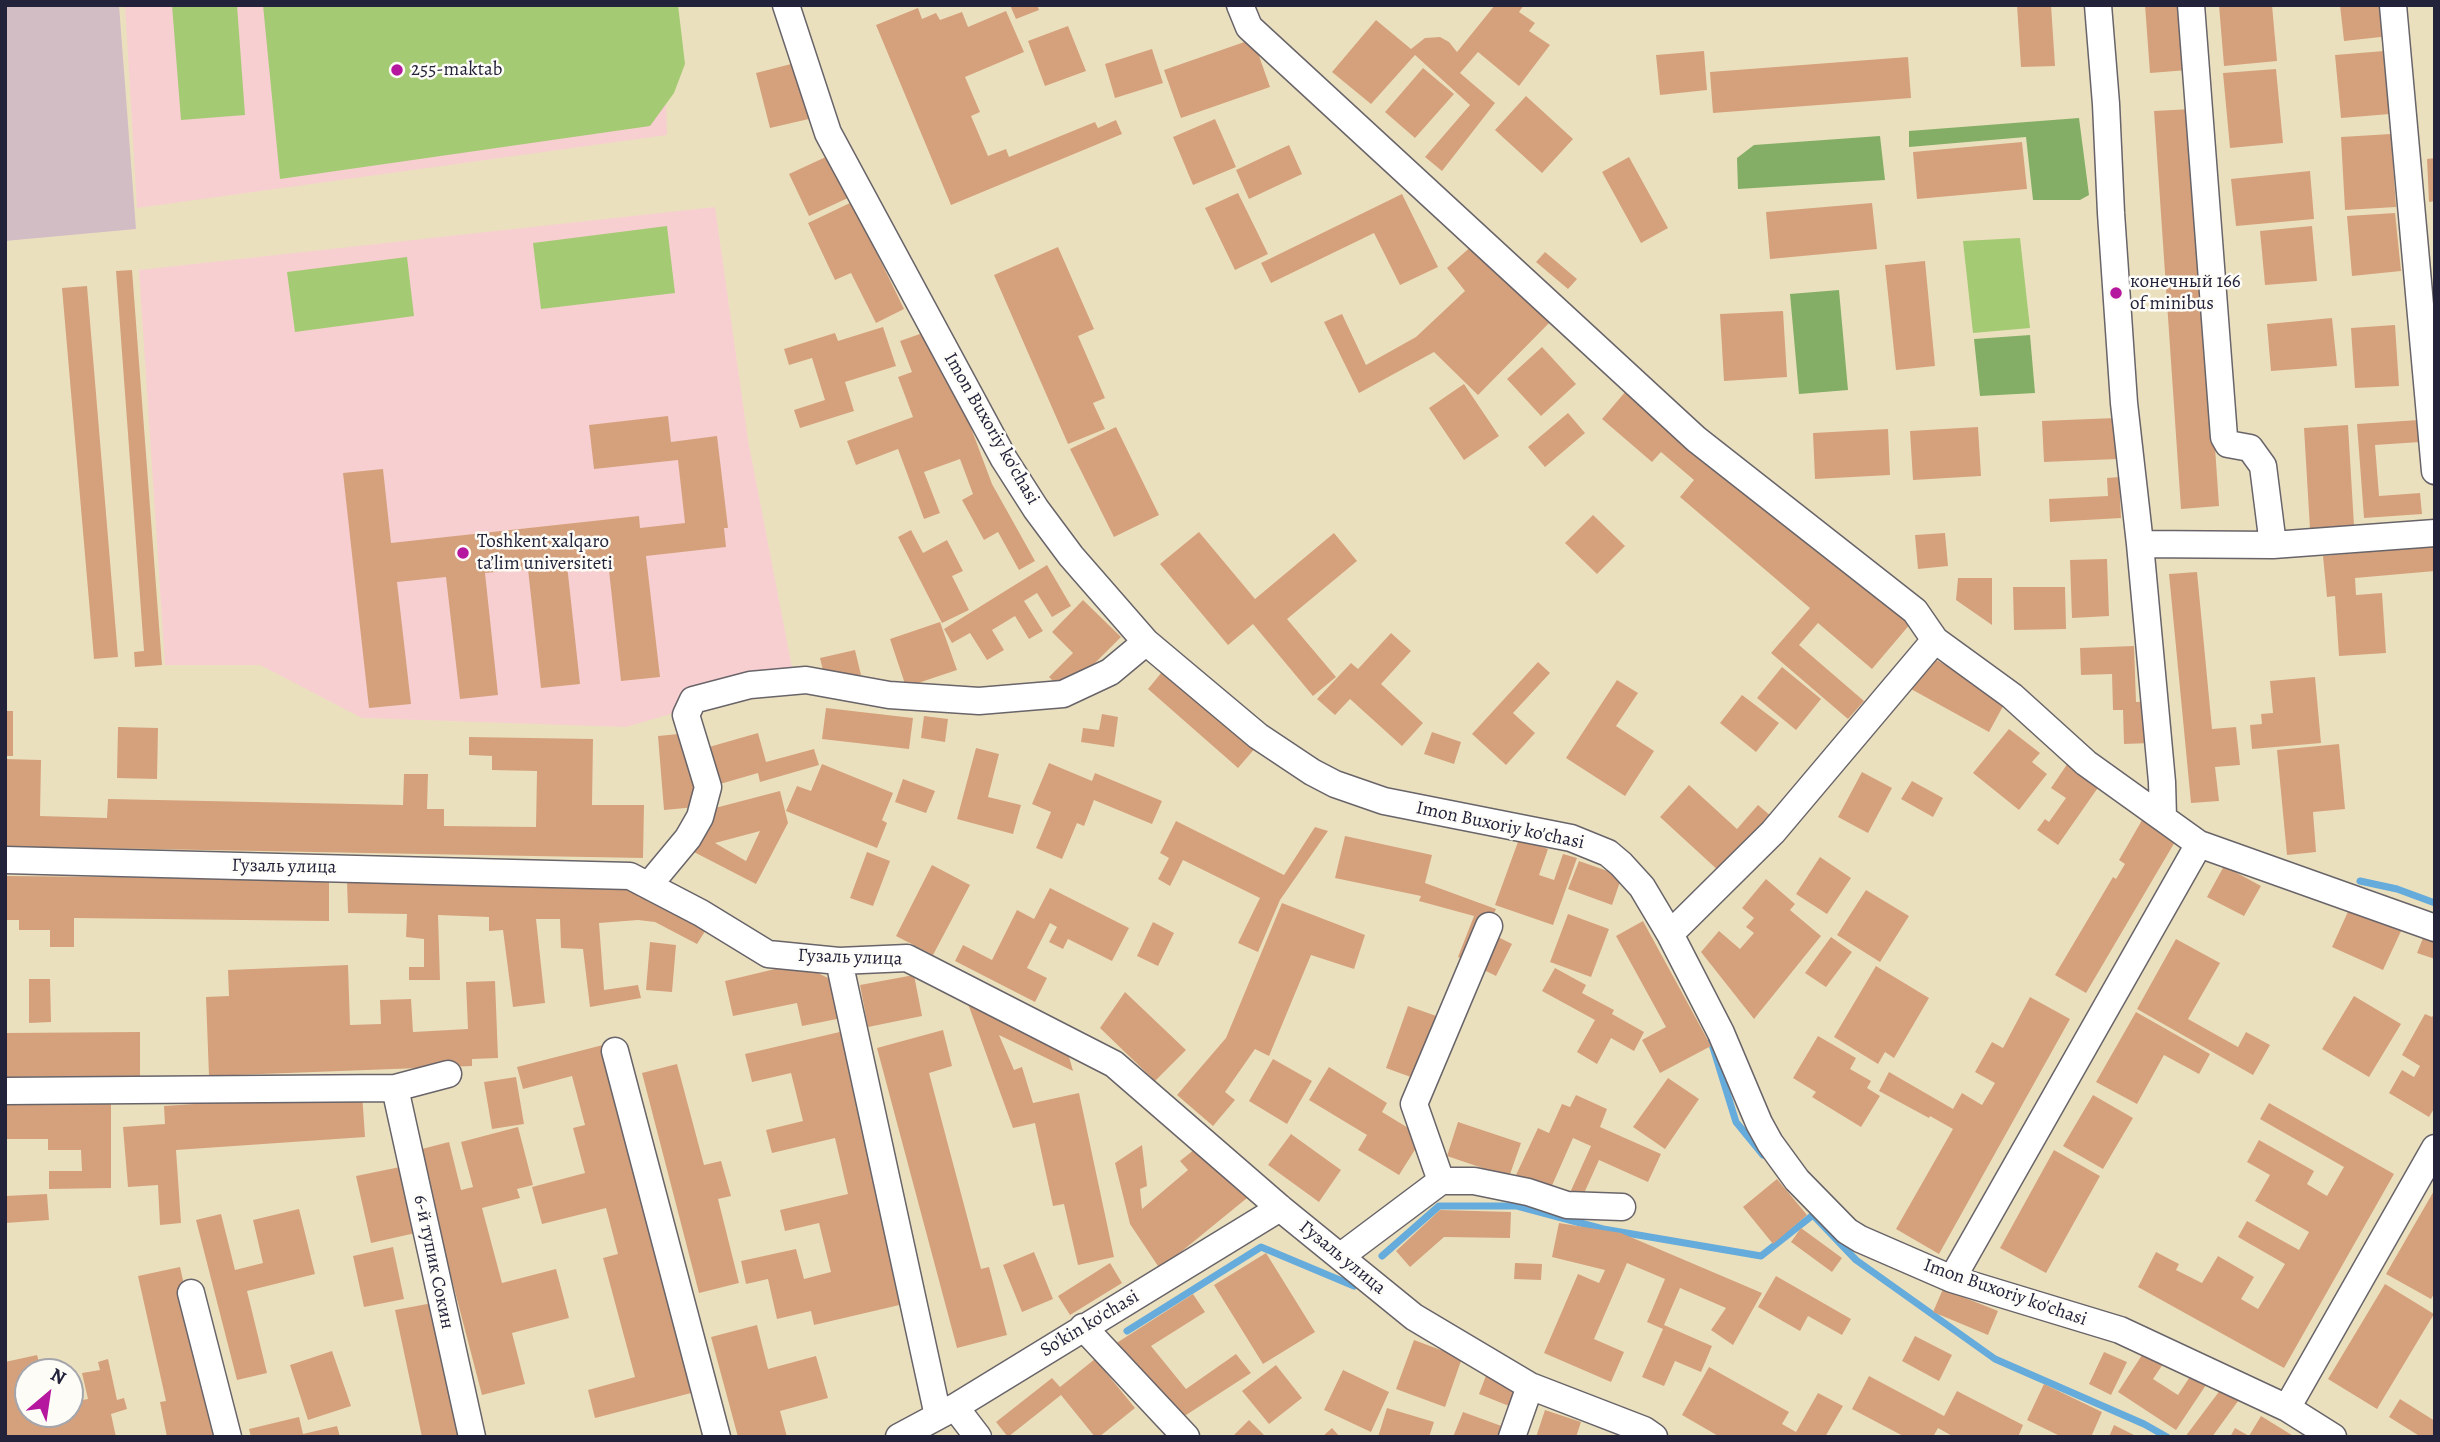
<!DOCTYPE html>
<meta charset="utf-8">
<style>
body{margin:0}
#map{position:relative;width:2440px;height:1442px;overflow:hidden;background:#ebe0be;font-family:Alegreya,serif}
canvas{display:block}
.frame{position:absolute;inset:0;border:7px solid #22223b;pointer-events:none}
.north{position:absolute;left:14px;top:1358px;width:70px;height:70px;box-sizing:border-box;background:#fdfcf7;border:2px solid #a5a5ac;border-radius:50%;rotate:29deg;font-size:19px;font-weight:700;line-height:28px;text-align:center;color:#22223b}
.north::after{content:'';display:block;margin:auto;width:24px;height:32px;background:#b5179e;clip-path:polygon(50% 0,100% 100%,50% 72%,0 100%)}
</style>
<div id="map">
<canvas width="2440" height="1442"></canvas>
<div class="frame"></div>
<div class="north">N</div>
</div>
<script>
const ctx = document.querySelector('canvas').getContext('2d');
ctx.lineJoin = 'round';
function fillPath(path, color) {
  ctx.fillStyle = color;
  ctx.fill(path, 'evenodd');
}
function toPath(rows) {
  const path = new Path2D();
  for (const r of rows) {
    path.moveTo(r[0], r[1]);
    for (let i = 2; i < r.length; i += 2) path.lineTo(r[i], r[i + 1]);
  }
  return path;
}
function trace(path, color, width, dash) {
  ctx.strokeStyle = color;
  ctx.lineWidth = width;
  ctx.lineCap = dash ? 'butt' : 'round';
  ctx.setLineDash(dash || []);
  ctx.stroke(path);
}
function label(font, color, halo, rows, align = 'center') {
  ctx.font = font + ' Alegreya,serif';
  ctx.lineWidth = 5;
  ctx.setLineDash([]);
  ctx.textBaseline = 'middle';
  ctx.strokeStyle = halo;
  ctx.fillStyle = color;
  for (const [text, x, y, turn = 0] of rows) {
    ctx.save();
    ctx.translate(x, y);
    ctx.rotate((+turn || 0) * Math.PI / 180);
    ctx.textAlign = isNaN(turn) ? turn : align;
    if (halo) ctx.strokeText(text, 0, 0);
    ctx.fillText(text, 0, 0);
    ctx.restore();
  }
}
fillPath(toPath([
 [125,5,663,5,667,135,137,208],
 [715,207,748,440,794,678,626,727,362,718,260,665,165,665,139,270]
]), '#f7cfd0');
fillPath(toPath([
 [5,5,119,5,136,229,5,241]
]), '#d2bdc5');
fillPath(toPath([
 [172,5,237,5,245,115,181,120],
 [263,5,678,5,685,64,674,93,650,126,280,179],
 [667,226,675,293,541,309,533,243],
 [2020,238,2030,328,1973,333,1963,241],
 [407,257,414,316,295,332,287,272]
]), '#a5ca74');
fillPath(toPath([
 [2079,118,2089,195,2080,200,2033,200,2026,137,1909,147,1909,131],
 [1880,136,1885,180,1738,189,1737,158,1754,145],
 [1839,290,1848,390,1799,394,1790,294],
 [2030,335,2035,393,1980,396,1974,339]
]), '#84ae66');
trace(toPath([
 [2360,881,2397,889,2435,903],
 [1711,1041,1736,1122,1763,1155],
 [1382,1256,1439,1206,1517,1206,1603,1229,1761,1256,1813,1215,1856,1260,1995,1359,2144,1424,2167,1437],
 [1127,1331,1261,1247,1354,1286]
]), '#65abdb', 7);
fillPath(toPath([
 [1010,5,1037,5,1039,10,1016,19],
 [1495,5,1524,5,1519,12,1535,23,1529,31,1550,45,1519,86,1478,52,1460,73,1495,103,1442,171,1425,157,1470,105,1415,55,1371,104,1332,72,1376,20,1411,49,1425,38,1440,37,1449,42,1457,52],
 [2017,5,2051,5,2055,66,2021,67],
 [2145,5,2184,5,2188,70,2150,73],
 [2219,5,2272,5,2277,61,2224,66],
 [2340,5,2387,5,2390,36,2344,41],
 [918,8,922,19,936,13,940,20,962,12,968,27,1006,11,1024,52,965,77,980,112,971,116,988,156,1006,149,1009,157,1095,122,1098,128,1116,120,1122,134,951,205,876,25],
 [1068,26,1086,71,1045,86,1028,41],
 [1253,39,1270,87,1181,118,1164,70],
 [1152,49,1163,83,1115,98,1105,64],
 [1704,51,1707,90,1660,95,1656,55],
 [2384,51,2390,114,2341,118,2335,55],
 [1908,57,1911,98,1713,113,1710,72],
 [799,62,813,118,770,128,756,73],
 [1423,68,1454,94,1415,138,1385,112],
 [2276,69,2283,143,2230,148,2223,73],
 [1526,96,1573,139,1542,173,1495,130],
 [2192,109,2219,506,2181,509,2154,111],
 [1215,119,1236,167,1193,185,1173,137],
 [2391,134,2396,207,2345,210,2341,137],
 [2022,142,2027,189,1917,199,1913,152],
 [1289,145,1302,174,1249,199,1236,170],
 [830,155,850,197,809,216,789,174],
 [1629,157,1668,228,1641,243,1602,172],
 [2435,158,2435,201,2429,202,2427,159],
 [2310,171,2314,219,2236,226,2231,179],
 [1238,193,1268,254,1235,270,1205,208],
 [1402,194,1438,267,1400,285,1374,233,1271,283,1261,263],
 [852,202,904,309,876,323,851,273,835,280,808,223],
 [1872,203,1877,249,1770,259,1766,212],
 [2395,213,2401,271,2352,276,2347,216],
 [2312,226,2317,281,2265,285,2260,231],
 [1475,243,1553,319,1478,395,1434,352,1359,393,1324,322,1342,314,1366,365,1416,337,1465,291,1447,268],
 [1058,247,1094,329,1078,336,1105,398,1093,403,1105,429,1068,444,994,275],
 [1545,252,1577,279,1568,289,1536,262],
 [1925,261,1935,366,1896,370,1885,265],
 [132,270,162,665,135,667,134,652,144,651,116,271],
 [87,286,118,657,94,659,62,288],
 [1783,311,1787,377,1724,381,1720,314],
 [2332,318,2337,366,2271,371,2267,324],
 [2395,325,2399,386,2355,388,2351,328],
 [883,327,896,366,845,382,854,411,800,428,794,410,825,400,812,358,789,365,784,349,835,333,838,341],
 [934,329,992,484,1035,561,1019,570,998,532,984,540,962,500,973,494,960,459,924,472,940,513,924,519,898,449,856,465,847,441,913,417,898,377,912,372,900,341],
 [1542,347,1576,384,1541,416,1507,379],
 [1464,384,1499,436,1464,460,1429,408],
 [1632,384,1911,623,1872,669,1818,623,1799,645,1864,701,1848,719,1771,653,1810,608,1680,497,1694,480,1661,452,1652,462,1602,419],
 [1568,413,1585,433,1545,467,1528,447],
 [668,416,671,442,717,436,728,528,724,528,726,547,646,556,660,677,621,681,608,561,567,565,580,684,541,688,528,569,485,573,498,695,460,699,446,577,397,582,411,704,369,708,343,473,383,469,391,543,639,516,640,528,685,523,678,460,594,469,589,425],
 [2115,418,2117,459,2044,462,2042,421],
 [2419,420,2420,442,2375,445,2379,496,2420,493,2422,514,2364,518,2357,424],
 [2348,425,2354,526,2310,529,2304,428],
 [1116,427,1159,515,1114,537,1070,449],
 [1978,427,1981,476,1913,480,1910,431],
 [1888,429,1890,475,1815,479,1813,433],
 [2119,477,2121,518,2050,522,2049,499,2108,496,2107,478],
 [1593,515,1625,546,1597,574,1565,543],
 [911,530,923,553,947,540,963,571,952,576,969,610,942,623,898,537],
 [1199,532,1255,599,1334,533,1357,561,1287,619,1336,677,1313,696,1253,624,1228,645,1160,564],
 [1945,533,1948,566,1918,569,1915,535],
 [2434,546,2435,571,2355,578,2356,595,2382,593,2386,653,2339,656,2335,596,2327,597,2323,556],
 [2107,559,2109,616,2072,618,2070,560],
 [1047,565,1071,606,1052,617,1037,593,1024,601,1043,631,1029,639,1015,616,992,630,1004,650,987,660,970,633,952,643,944,629],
 [2197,572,2212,729,2236,727,2240,765,2215,767,2219,801,2191,803,2169,574],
 [1958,578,1992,578,1992,625,1956,600],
 [2013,587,2065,587,2066,629,2014,630],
 [1083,600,1121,637,1065,693,1049,677,1073,653,1052,632],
 [940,622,957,670,906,687,890,639],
 [1391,633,1411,651,1381,684,1423,723,1402,746,1350,699,1335,715,1317,699,1351,663,1358,669],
 [2134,646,2136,702,2149,701,2151,743,2124,744,2123,710,2113,710,2112,674,2081,675,2080,648],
 [855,650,861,675,826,683,820,658],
 [1929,656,2007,699,1989,732,1911,689],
 [1538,662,1550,673,1513,713,1535,733,1506,765,1472,734],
 [1166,667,1257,746,1238,768,1148,689],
 [1782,667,1821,699,1796,730,1757,698],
 [2315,677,2321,743,2252,749,2250,725,2262,724,2261,714,2273,713,2270,681],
 [1617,680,1638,693,1616,726,1654,751,1625,796,1566,758],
 [1742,695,1779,723,1756,752,1720,723],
 [826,708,913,718,909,749,822,739],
 [5,711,13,711,13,756,5,756],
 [1102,714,1118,717,1114,747,1081,742,1083,728,1099,730],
 [924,716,948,719,945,742,921,738],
 [118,727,158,728,157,779,117,778],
 [2009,729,2040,753,2032,762,2047,774,2019,810,1973,773],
 [1432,732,1461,742,1454,764,1424,754],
 [689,733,696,807,664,810,658,736],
 [758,733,766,762,814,749,819,765,760,782,758,773,720,784,709,747],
 [469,737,593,739,592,805,644,805,643,858,40,847,40,852,5,851,5,759,41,760,40,816,107,818,108,799,403,805,404,774,428,774,427,809,444,809,444,826,536,827,537,771,492,770,492,756,469,755],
 [2339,744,2345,809,2313,812,2316,852,2287,855,2277,750],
 [976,748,999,754,988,797,1021,805,1013,834,957,819],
 [2072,757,2104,779,2058,845,2037,830,2045,819,2049,822,2066,798,2051,788],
 [1049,763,1092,781,1095,773,1162,801,1152,824,1094,800,1084,826,1077,823,1062,859,1036,848,1051,812,1032,804],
 [822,764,893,793,882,820,887,823,877,848,786,811,797,786,811,791],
 [1862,772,1892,788,1868,833,1838,817],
 [903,779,935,791,926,813,895,802],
 [1912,781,1943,798,1933,817,1901,799],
 [1689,785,1737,829,1758,805,1771,816,1720,872,1660,817],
 [780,791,788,823,756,884,692,851,715,808],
 [760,831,746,861,715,843],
 [2145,815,2179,835,2086,993,2055,975,2113,877,2116,879,2125,864,2119,860],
 [1176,821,1284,875,1315,827,1328,831,1280,900,1258,952,1238,943,1260,898,1183,860,1170,886,1158,879,1169,858,1160,853],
 [1345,836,1432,855,1425,883,1496,909,1472,963,1458,957,1474,916,1419,901,1421,896,1335,878],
 [1519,839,1548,849,1539,875,1554,880,1563,854,1577,858,1553,925,1495,905],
 [867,852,890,861,873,906,850,898],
 [1820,857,1851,878,1827,914,1796,894],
 [1579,861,1622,876,1612,905,1568,889],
 [932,865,970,885,933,955,896,936],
 [2224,866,2261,886,2244,916,2207,897],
 [5,876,329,879,329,921,74,918,74,947,50,947,50,930,19,930,19,920,5,920],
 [1766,879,1795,904,1790,910,1821,936,1754,1019,1701,952,1719,931,1740,949,1754,933,1746,927,1754,918,1742,908],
 [347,881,638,886,709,925,697,944,655,922,638,920,599,923,604,990,638,985,641,998,590,1007,583,949,561,948,560,919,536,919,545,1003,513,1007,503,930,489,931,489,917,438,915,440,980,409,980,409,967,424,967,424,939,406,937,407,914,348,913],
 [1050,888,1129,928,1112,961,1068,939,1063,949,1049,942,1057,927,1050,923,1027,968,1047,978,1035,1002,955,961,963,945,992,960,1017,910,1034,919],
 [1866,890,1909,916,1880,962,1837,935],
 [1282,903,1365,935,1354,969,1311,955,1269,1056,1255,1049,1225,1092,1235,1100,1213,1126,1177,1095,1226,1038],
 [2351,905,2402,929,2383,970,2332,947],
 [1568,914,1609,929,1591,977,1550,962],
 [1643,921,1711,1046,1660,1073,1642,1040,1666,1027,1616,936],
 [1153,922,1174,933,1158,966,1137,956],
 [2425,933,2435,937,2435,959,2417,953],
 [1492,934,1512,944,1496,976,1476,966],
 [1831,937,1852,952,1826,987,1805,973],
 [2176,939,2220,963,2188,1019,2238,1047,2246,1032,2270,1045,2253,1075,2137,1009],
 [650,942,676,945,672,992,646,990],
 [348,965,350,1025,381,1024,380,1000,411,999,413,1032,468,1029,466,982,495,981,498,1058,472,1059,472,1066,209,1076,206,997,229,996,228,970],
 [1876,966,1929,998,1894,1058,1885,1052,1878,1064,1834,1037],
 [1555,968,1586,985,1582,993,1614,1010,1612,1014,1644,1032,1634,1051,1611,1038,1597,1064,1577,1052,1595,1020,1542,991],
 [775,969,810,969,830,979,842,1018,802,1026,797,1003,733,1016,725,981],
 [914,975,922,1016,868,1027,860,985],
 [29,979,50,979,51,1022,29,1023],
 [1125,992,1186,1050,1155,1081,1100,1028],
 [2354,996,2401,1024,2369,1077,2322,1049],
 [2030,997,2070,1019,1939,1254,1896,1229,1953,1129,1930,1116,1929,1118,1879,1091,1889,1072,1953,1109,1962,1093,1982,1105,1995,1083,1975,1072,1992,1042,2003,1048],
 [967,1001,1066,1046,1073,1071,999,1035,1014,1070,1022,1067,1033,1103,1079,1093,1114,1257,1078,1265,1064,1204,1053,1206,1035,1123,1013,1128],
 [1408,1006,1442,1018,1419,1080,1386,1068],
 [2136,1012,2210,1054,2199,1074,2164,1055,2137,1104,2096,1082],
 [2435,1012,2435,1107,2429,1117,2389,1093,2402,1070,2414,1077,2420,1066,2402,1055,2425,1014,2432,1017],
 [943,1030,952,1066,929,1073,981,1269,989,1267,1007,1335,957,1348,877,1048],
 [844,1031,908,1303,814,1325,811,1311,777,1319,768,1279,746,1284,741,1261,796,1249,804,1279,831,1272,819,1223,785,1231,780,1210,848,1194,835,1138,772,1153,766,1130,803,1121,791,1073,752,1082,745,1054],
 [140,1032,140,1076,5,1077,5,1033],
 [1818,1036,1856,1058,1850,1069,1871,1081,1867,1088,1880,1096,1861,1127,1812,1097,1816,1092,1793,1078],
 [603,1045,695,1392,595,1418,588,1390,635,1377,603,1258,618,1254,606,1208,542,1224,532,1187,585,1173,573,1128,585,1125,572,1076,523,1089,517,1067],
 [1273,1059,1312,1081,1287,1124,1249,1101],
 [677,1064,704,1165,721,1161,731,1196,718,1199,739,1283,699,1293,642,1073],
 [1329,1067,1387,1103,1382,1112,1423,1137,1399,1175,1358,1150,1367,1135,1309,1100],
 [516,1077,524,1124,492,1129,484,1082],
 [1668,1078,1699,1099,1665,1149,1633,1127],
 [362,1093,365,1137,176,1150,181,1223,160,1225,158,1185,128,1187,123,1127,165,1124,164,1106],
 [1576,1095,1607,1109,1600,1127,1661,1154,1648,1182,1599,1160,1581,1200,1569,1195,1591,1146,1573,1138,1550,1190,1516,1175,1538,1128,1549,1133,1562,1104,1570,1107],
 [2093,1095,2133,1118,2103,1169,2063,1146],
 [2269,1103,2394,1174,2284,1368,2138,1287,2156,1252,2179,1264,2176,1270,2202,1283,2218,1256,2254,1277,2241,1299,2258,1309,2285,1264,2238,1237,2247,1221,2299,1250,2309,1232,2255,1201,2270,1175,2247,1162,2259,1140,2314,1171,2307,1184,2327,1196,2344,1167,2260,1119],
 [5,1104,111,1104,111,1188,49,1189,49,1171,82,1171,81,1150,48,1150,48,1139,5,1139],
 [1458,1122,1521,1143,1509,1177,1447,1156],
 [518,1127,533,1185,517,1189,520,1198,482,1208,502,1283,556,1269,569,1318,512,1333,525,1384,482,1395,418,1150,449,1142,461,1190,473,1187,461,1142],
 [1291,1134,1341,1170,1319,1202,1268,1165],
 [1142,1145,1147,1186,1140,1189,1142,1209,1188,1170,1180,1161,1200,1145,1247,1198,1160,1269,1130,1224,1115,1163],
 [2054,1150,2100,1176,2046,1273,2000,1248],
 [405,1166,420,1232,371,1243,356,1176],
 [1777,1179,1807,1215,1773,1244,1743,1207],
 [2435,1189,2435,1292,2431,1299,2386,1274],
 [47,1194,49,1220,5,1223,5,1196],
 [299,1209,315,1274,247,1291,267,1373,237,1380,196,1220,221,1214,235,1270,263,1263,253,1220],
 [1440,1210,1511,1212,1510,1238,1444,1237,1410,1267,1396,1251],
 [1559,1223,1621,1233,1762,1293,1733,1345,1711,1330,1726,1308,1680,1288,1664,1325,1712,1346,1701,1372,1675,1361,1664,1386,1642,1377,1663,1329,1647,1322,1665,1279,1627,1263,1594,1339,1624,1352,1611,1382,1544,1353,1578,1274,1599,1283,1605,1270,1552,1257],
 [1801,1228,1842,1258,1832,1272,1791,1242],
 [393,1247,404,1299,364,1307,353,1256],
 [1034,1252,1053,1299,1022,1312,1003,1265],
 [1266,1253,1315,1332,1263,1364,1214,1285],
 [1110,1263,1122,1283,1070,1315,1058,1296],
 [1515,1263,1542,1264,1541,1280,1514,1279],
 [180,1267,219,1437,167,1437,160,1402,166,1401,138,1276],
 [1776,1276,1851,1319,1842,1335,1808,1316,1800,1331,1758,1307],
 [2385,1284,2434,1314,2377,1409,2328,1379],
 [1943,1289,1998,1311,1988,1335,1933,1312],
 [1193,1294,1205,1312,1151,1346,1186,1389,1236,1354,1251,1373,1183,1417,1115,1344],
 [438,1302,467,1437,422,1437,395,1310],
 [757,1325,768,1369,816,1356,828,1398,780,1411,787,1437,738,1437,711,1337],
 [1915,1336,1952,1355,1939,1381,1902,1361],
 [1414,1340,1462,1358,1445,1407,1396,1389],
 [2146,1349,2165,1361,2153,1379,2178,1395,2193,1372,2208,1382,2176,1430,2118,1392],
 [332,1351,351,1406,308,1420,290,1365],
 [2104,1352,2127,1362,2111,1395,2089,1384],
 [37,1355,42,1372,28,1372,28,1414,70,1414,70,1402,88,1399,82,1373,100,1370,98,1362,108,1359,117,1400,124,1398,127,1409,111,1414,116,1437,7,1437,5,1429,5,1362],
 [1095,1359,1135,1408,1099,1437,1095,1437,1061,1395,1008,1437,996,1422,1052,1378,1060,1387],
 [1276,1365,1302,1398,1269,1424,1242,1391],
 [1709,1367,1789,1412,1782,1424,1796,1432,1818,1393,1843,1406,1825,1437,1720,1437,1682,1415],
 [1343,1370,1389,1392,1371,1432,1324,1410],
 [1487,1373,1518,1385,1509,1406,1479,1394],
 [1869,1376,1944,1416,1957,1391,2023,1425,2018,1437,1954,1437,1938,1428,1933,1437,1905,1437,1852,1409],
 [2044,1384,2102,1412,2091,1437,2062,1437,2027,1420],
 [2224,1385,2241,1397,2212,1437,2185,1437],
 [2400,1399,2435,1421,2435,1437,2421,1437,2389,1417],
 [1387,1408,1434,1422,1429,1437,1378,1437],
 [1545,1410,1581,1422,1576,1437,1536,1437],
 [1463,1412,1507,1428,1503,1437,1453,1437],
 [2261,1416,2295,1437,2230,1437,2235,1428,2249,1436],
 [299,1417,303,1434,337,1426,340,1437,251,1437,249,1429],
 [1249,1420,1266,1437,1232,1437],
 [2114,1425,2138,1437,2109,1437],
 [1332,1428,1340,1437,1322,1437]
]), '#d5a17c');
const minor = toPath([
 [786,5,828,133,1004,459,1036,509,1071,556,1146,642,1258,736,1312,772,1335,784,1384,801,1571,838,1608,853,1621,864,1642,887,1670,934,1721,1033,1759,1123,1770,1143,1797,1180,1847,1231,1860,1239,1952,1279,2120,1330,2287,1408,2333,1437],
 [1240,5,1249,27,1696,439,1915,611,1935,640,2012,696,2086,763,2199,844,2435,928],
 [2098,5,2106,104,2111,213,2124,403,2140,544,2162,782,2163,817],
 [2191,5,2224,437,2228,444,2250,448,2263,466,2273,545],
 [2393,5,2435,471],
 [2140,544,2273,545,2435,533],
 [5,860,630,876,701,913,768,954,839,961,907,958,1114,1064,1280,1208,1414,1317,1530,1386,1644,1430,1654,1437],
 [649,885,688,838,700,817,708,787,686,715,693,700,750,685,806,680,889,695,979,701,1063,694,1110,672,1146,642],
 [1670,934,1773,832,1935,640],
 [839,961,938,1416],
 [615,1051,717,1437],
 [395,1088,472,1437],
 [5,1091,395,1088,448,1074],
 [1441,1181,1414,1104,1489,926],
 [1341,1256,1441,1181,1474,1181,1528,1192,1567,1205,1622,1207],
 [1952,1279,2199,844],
 [191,1293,228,1437],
 [1083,1327,1186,1437],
 [955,1407,978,1437],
 [2287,1408,2435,1148],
 [899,1437,955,1407,1280,1208],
 [1512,1437,1530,1386]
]);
trace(minor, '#686469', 29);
trace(minor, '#fff', 26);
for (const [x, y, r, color] of [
 [397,70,7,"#b5179e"],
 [2116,293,7,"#b5179e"],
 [463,553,7,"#b5179e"]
]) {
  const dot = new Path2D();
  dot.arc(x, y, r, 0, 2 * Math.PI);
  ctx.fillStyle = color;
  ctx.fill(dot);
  trace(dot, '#fdfcf7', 2.5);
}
label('19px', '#22223b', '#fdfcf7', [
 ["255-maktab",411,70],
 ["конечный 166",2130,282],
 ["of minibus",2130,304],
 ["Toshkent xalqaro",477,542],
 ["ta’lim universiteti",477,564]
], 'left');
label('19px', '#22223b', '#fdfcf7', [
 ["Imon Buxoriy ko'chasi",991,429,60],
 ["Imon Buxoriy ko'chasi",1500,826,12],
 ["Гузаль улица",284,867,1],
 ["Гузаль улица",850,958,2],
 ["Гузаль улица",1342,1258,39],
 ["6-й тупик Сокин",433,1262,78],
 ["Imon Buxoriy ko'chasi",2005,1293,19],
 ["So'kin ko'chasi",1090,1324,-31]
]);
</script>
